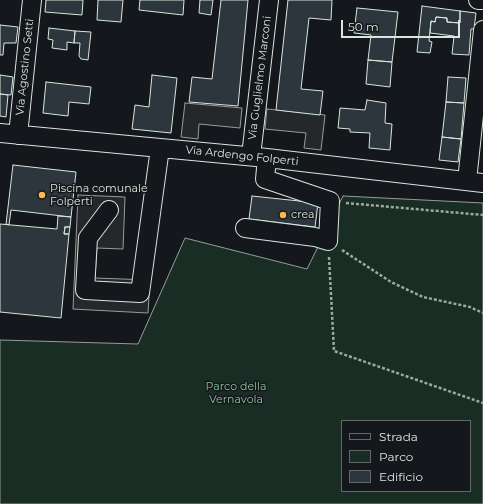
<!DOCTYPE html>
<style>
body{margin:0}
#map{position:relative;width:483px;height:504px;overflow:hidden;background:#14181c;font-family:Montserrat,sans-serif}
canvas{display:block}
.legend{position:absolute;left:341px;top:420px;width:130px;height:72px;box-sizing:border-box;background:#14181c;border:1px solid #626a69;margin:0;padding:5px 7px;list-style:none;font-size:12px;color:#d8e6dc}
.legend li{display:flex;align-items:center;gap:8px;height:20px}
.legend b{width:20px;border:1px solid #626a69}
.scale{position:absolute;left:341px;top:20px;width:119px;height:18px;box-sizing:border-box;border:2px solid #d8e6dc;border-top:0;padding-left:5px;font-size:12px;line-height:14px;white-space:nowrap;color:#d8e6dc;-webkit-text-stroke:3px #14181c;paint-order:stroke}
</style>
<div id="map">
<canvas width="483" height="504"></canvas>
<ul class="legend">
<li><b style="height:5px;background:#14181c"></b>Strada</li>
<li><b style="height:11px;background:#1a2d24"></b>Parco</li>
<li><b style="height:11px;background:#2c363c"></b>Edificio</li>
</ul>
<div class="scale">50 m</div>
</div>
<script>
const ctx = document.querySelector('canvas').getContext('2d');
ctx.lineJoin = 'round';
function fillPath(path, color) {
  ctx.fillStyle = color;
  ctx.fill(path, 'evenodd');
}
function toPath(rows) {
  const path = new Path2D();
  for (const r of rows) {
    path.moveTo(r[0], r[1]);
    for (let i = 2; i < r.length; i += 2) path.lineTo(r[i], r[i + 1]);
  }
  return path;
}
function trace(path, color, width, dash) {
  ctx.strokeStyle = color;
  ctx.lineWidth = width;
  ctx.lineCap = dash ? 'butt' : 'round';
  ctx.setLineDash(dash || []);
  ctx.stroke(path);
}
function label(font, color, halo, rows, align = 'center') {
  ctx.font = font + ' Montserrat,sans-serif';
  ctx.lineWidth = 3;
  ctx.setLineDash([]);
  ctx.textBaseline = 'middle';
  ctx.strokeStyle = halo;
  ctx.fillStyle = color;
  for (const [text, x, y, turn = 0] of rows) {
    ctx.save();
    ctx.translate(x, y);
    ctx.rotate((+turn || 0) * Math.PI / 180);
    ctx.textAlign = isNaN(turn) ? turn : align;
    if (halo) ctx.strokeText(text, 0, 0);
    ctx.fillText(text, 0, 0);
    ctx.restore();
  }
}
const green = toPath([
 [343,196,483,203,483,504,0,504,0,340,138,344,185,238,307,269,343,196],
 [342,421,470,421,470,491,342,491,342,421]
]);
fillPath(green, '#1a2d24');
trace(green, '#939e99', 1);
const parking = toPath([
 [185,103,242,108,240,128,199,124,198,139,181,137,185,103],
 [267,109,325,115,321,150,304,148,306,133,265,129,267,109],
 [78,195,125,197,123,249,97,248,95,278,150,280,148,313,73,309,78,195]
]);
fillPath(parking, '#24282b');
trace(parking, '#939e99', 1);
const building = toPath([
 [46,0,83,0,82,15,45,12,46,0],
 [98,0,123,0,121,22,97,20,98,0],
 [140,0,184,0,183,15,139,10,140,0],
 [200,0,213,0,211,15,199,13,200,0],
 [221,0,248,0,238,106,189,102,192,77,212,79,221,0],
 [288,0,332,0,331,20,309,18,301,89,323,91,320,115,276,110,288,0],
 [422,6,460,11,460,23,447,22,447,18,436,17,435,22,431,21,429,41,432,42,430,53,417,52,422,6],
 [357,8,398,12,392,62,368,60,371,35,354,33,357,8],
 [460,11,476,13,474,29,471,29,469,55,452,54,454,36,430,33,431,21,435,22,436,17,447,18,447,22,460,23,460,11],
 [0,25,18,27,16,43,4,43,3,55,0,55,0,25],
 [49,28,75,31,74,43,67,42,67,50,52,48,53,40,48,39,49,28],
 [75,31,91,32,88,60,81,59,79,56,80,43,74,43,75,31],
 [368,60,392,62,390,87,366,84,368,60],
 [0,75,13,77,11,95,0,94,0,75],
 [152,75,177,78,171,133,132,129,135,105,149,107,152,75],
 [448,77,466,78,464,103,446,102,448,77],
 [46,82,91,87,89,104,69,102,68,116,43,113,46,82],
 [0,94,8,95,6,117,0,116,0,94],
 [367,100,386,103,385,123,392,124,390,150,369,148,370,133,350,132,350,129,338,128,340,108,365,110,367,100],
 [446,102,464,103,461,139,442,137,446,102],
 [442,137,461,139,458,162,439,160,442,137],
 [13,165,76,172,71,217,11,210,9,225,6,224,13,165],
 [252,196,318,203,315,227,249,219,252,196],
 [58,216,71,217,70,227,65,227,64,234,69,234,61,318,0,312,0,224,57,229,58,216],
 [65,227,70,227,69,234,64,234,65,227]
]);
fillPath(building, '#2c363c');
trace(building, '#d8e6dc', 1);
const minor = toPath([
 [478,0,483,0],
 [0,133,267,158,483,183],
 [18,135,32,0],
 [251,156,269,0],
 [467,181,483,30],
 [109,210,88,238,85,290,140,293,160,148],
 [245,228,315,237,328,241,330,201,265,179,267,158]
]);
trace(minor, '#d8e6dc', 20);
trace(toPath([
 [346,203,483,215],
 [342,250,391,282,423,297,470,307,483,313],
 [329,257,334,351,483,403]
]), '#9da8a2', 2.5, [3, 2]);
trace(minor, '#14181c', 18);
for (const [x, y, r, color] of [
 [42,195,4,"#ffb74d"],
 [283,215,4,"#ffb74d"]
]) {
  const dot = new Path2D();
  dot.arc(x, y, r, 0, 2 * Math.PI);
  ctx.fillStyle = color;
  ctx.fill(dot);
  trace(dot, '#14181c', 1.5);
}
label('11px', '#d8e6dc', '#14181c', [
 ["Via Agostino Setti",25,67,-84],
 ["Via Guglielmo Marconi",260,78,-83],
 ["Via Ardengo Folperti",242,156,6]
]);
label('11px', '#d8e6dc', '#14181c', [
 ["Piscina comunale",50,189],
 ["Folperti",50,202],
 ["crea",291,215]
], 'left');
label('11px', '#8ac095', '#14181c', [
 ["Parco della",236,387],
 ["Vernavola",236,400]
]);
</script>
